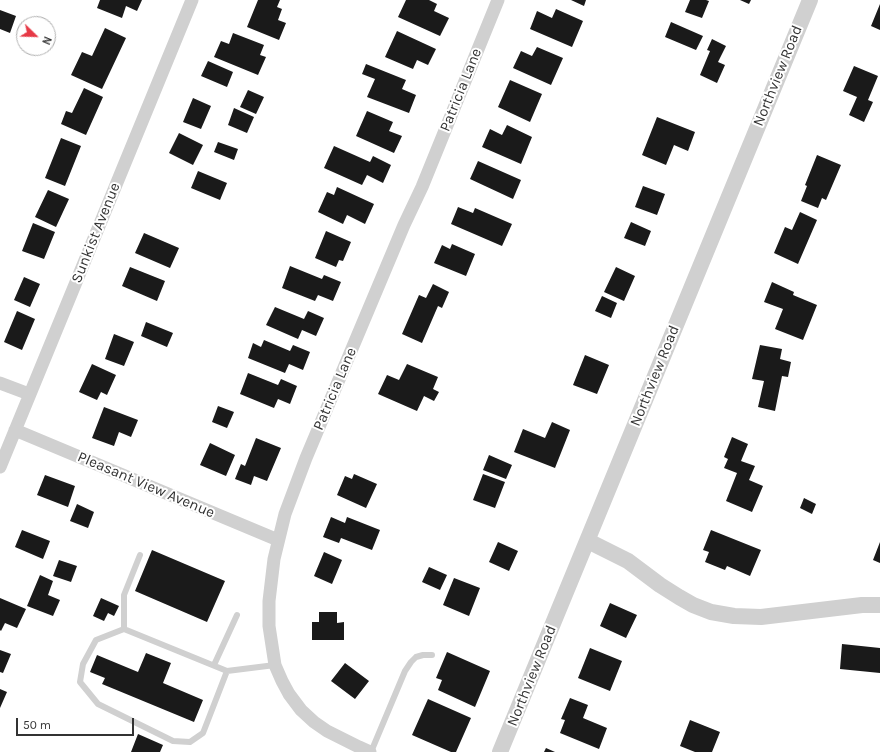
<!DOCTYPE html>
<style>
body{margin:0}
#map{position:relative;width:880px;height:752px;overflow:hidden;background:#fff;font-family:Karla,sans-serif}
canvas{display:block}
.north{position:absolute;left:16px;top:16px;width:40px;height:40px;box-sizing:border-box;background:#fff;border:1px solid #adadad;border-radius:50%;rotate:113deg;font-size:11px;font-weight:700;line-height:16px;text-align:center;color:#333}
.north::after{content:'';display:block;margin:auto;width:14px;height:18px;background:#e63946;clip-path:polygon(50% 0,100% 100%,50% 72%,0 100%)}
.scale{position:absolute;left:16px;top:718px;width:118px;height:18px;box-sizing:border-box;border:2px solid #333;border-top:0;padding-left:5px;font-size:12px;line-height:14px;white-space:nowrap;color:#333;-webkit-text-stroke:3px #fff;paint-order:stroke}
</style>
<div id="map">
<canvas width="880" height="752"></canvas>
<div class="north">N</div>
<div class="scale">50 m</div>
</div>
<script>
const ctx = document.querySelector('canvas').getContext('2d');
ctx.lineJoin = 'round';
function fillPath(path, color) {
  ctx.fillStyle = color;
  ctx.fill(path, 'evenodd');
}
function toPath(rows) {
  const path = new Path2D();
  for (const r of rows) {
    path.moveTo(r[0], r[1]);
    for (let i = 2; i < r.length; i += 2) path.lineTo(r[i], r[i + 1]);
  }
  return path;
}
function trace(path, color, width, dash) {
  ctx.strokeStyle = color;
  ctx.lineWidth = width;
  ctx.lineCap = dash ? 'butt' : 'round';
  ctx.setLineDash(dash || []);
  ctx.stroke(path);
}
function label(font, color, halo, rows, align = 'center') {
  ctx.font = font + ' Karla,sans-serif';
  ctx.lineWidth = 4;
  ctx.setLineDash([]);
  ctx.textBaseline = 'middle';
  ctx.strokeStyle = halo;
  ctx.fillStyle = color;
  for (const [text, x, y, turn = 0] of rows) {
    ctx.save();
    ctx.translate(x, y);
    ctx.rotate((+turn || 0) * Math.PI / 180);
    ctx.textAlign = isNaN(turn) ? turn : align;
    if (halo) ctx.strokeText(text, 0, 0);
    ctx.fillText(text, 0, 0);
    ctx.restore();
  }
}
fillPath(toPath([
 [100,0,142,0,137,11,126,6,122,18,97,8],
 [258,0,280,0,277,7,282,9,278,20,286,23,279,40,247,27],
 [406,0,429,0,437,4,434,11,449,18,440,36,398,17],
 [571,0,586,0,584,6],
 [690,0,706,0,709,1,702,18,685,12],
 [740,0,751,0,749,4],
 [880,4,880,30,871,26],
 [556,9,583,21,572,47,530,29,537,11,552,18],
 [0,10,16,16,10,33,0,29],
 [671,22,703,36,696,50,665,37],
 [105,28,126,38,102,89,71,75,82,52,92,56],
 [397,31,436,49,428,65,417,60,413,69,385,57],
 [233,33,264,45,260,55,266,57,258,75,214,57,221,41,229,44],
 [712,39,726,46,718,62,725,65,717,83,700,75,710,51,707,50],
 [537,47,563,58,551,85,513,68,521,51,532,56],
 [208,61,233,72,227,87,201,76],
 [366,64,406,80,402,89,416,95,409,113,367,97,375,79,362,74],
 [854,66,878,76,868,100,873,102,864,122,849,115,857,97,843,91],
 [510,80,542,94,530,122,498,107],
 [84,88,103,97,86,135,61,124,66,111,72,113],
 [248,90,264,97,256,114,240,107],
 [193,98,211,106,201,129,183,122],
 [234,108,254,117,247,133,228,125],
 [367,111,393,122,389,131,402,136,394,153,356,136],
 [657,117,695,132,688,151,674,145,666,165,642,155],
 [507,125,532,137,521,164,482,147,490,129,502,135],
 [179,133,203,145,193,165,169,153],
 [61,138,81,146,65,186,45,178],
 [218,142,238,149,234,160,214,152],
 [334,146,370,162,373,156,391,165,383,183,367,175,362,185,324,168],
 [817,155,841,165,826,200,822,198,818,208,801,201,807,186,805,185],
 [478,161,521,180,513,199,470,179],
 [198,171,227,183,220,200,191,188],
 [643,186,665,194,657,215,635,207],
 [337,187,374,204,365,224,347,215,343,224,318,212,327,192,334,195],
 [48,190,69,199,56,227,35,217],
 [458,207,473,213,475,208,512,224,502,246,451,224],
 [800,212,817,220,798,264,774,253,785,227,792,230],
 [631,222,651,231,645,246,624,238],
 [33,223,55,232,44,259,22,251],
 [326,231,351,242,343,261,339,260,336,267,315,258],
 [144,233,179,248,170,268,135,253],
 [452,244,475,254,466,276,434,263,442,245,450,249],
 [290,266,322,279,324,275,341,282,333,301,318,295,315,301,282,288],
 [130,267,165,281,157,301,122,286],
 [616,267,635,276,624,301,604,292],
 [24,277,40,284,30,307,14,300],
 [772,282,794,292,793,295,817,305,803,340,775,329,783,309,764,302],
 [433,284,449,292,442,308,438,306,422,343,402,334,419,295,426,298],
 [602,296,617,303,611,318,595,311],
 [275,307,304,319,308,311,324,318,316,336,302,330,298,339,266,325],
 [17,311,35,319,22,350,4,342],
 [146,322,173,333,167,347,141,336],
 [114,334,134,342,124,366,105,359],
 [264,340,290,351,293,345,310,352,303,370,289,364,285,373,248,358,253,343,261,347],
 [760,345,782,349,780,359,791,362,788,377,782,376,775,411,758,407,764,381,752,379],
 [585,355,609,365,597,394,573,385],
 [92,364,116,375,107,395,101,392,97,400,79,392],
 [407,364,438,377,433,389,439,392,434,401,424,396,417,411,378,394,387,375,399,380],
 [248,373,278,385,281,379,297,386,290,404,278,399,274,408,240,394],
 [218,406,234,412,227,428,212,422],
 [104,407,138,420,131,437,119,432,114,446,92,438],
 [552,422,570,430,555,468,514,452,523,429,545,438],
 [732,437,748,444,741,461,755,466,749,480,763,486,752,512,726,501,737,473,724,468,728,459,724,457],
 [256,438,281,448,267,481,254,476,251,485,235,479,241,464,245,466],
 [210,443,235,455,226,476,200,465],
 [489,455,512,465,506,479,483,470],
 [354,474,377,484,366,508,337,495,345,476,352,479],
 [483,474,505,482,495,508,473,500],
 [45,475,75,486,68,507,37,495],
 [804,498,816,504,812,514,800,508],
 [77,504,94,512,88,528,70,521],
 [331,517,345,523,347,517,380,530,372,550,341,538,339,543,323,537],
 [22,530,50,541,43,559,15,547],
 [711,530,761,550,750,576,727,566,725,570,705,562,709,552,703,550],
 [498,542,518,551,509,571,489,562],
 [880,542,880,563,873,560],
 [152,550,225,581,207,622,135,591],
 [324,552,342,560,332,584,314,576],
 [59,560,77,566,71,582,53,576],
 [429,567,447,575,440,590,422,582],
 [40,575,53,581,48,595,60,600,53,616,27,606],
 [454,578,480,588,469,616,443,605],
 [0,598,26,609,17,628,5,623,1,631,0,630],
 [101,598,119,606,114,616,108,613,104,621,93,616],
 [610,603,637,615,626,638,600,626],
 [319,612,337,612,337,623,344,622,344,640,312,640,312,622,319,622],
 [842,644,880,648,880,673,840,669],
 [590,648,622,661,610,691,578,678],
 [0,650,11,654,3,673,0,672],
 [447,652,490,671,475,707,438,690,442,680,436,678],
 [146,653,171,663,163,683,203,700,194,722,102,684,105,678,90,672,97,655,138,672],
 [345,663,369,681,355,699,331,681],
 [0,689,7,692,0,708],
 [570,698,588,705,583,718,607,728,599,749,560,733,565,720,561,719],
 [428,699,471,718,456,752,451,752,412,735],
 [690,720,720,732,712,752,695,752,680,746],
 [138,734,163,745,160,752,131,752],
 [546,748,555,752,544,752]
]), '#1a1a1a');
trace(toPath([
 [124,629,124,595,140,555],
 [214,665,237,615],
 [227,671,203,733,190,742,173,741,98,704,80,682,83,664,96,640,124,629,227,671,275,665],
 [371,752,405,671,411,662,416,657,423,655,432,655]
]), '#d0d0d0', 6);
trace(toPath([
 [0,383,29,394],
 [15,430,278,540],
 [0,467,192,0],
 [370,752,359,747,327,731,314,722,301,710,289,694,282,681,275,665,269,626,269,601,274,559,285,514,306,458,404,225,422,187,498,0]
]), '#d0d0d0', 13);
trace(toPath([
 [588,541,628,561,660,585,679,597,693,605,711,612,734,616,761,617,862,605,880,605],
 [500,752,810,0]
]), '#d0d0d0', 16);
label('15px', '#333', '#fff', [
 ["Northview Road",778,76,-68],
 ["Patricia Lane",461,90,-68],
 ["Sunkist Avenue",96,233,-68],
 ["Northview Road",655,376,-68],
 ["Patricia Lane",335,389,-67],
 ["Pleasant View Avenue",146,485,23],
 ["Northview Road",532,676,-68]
]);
</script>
